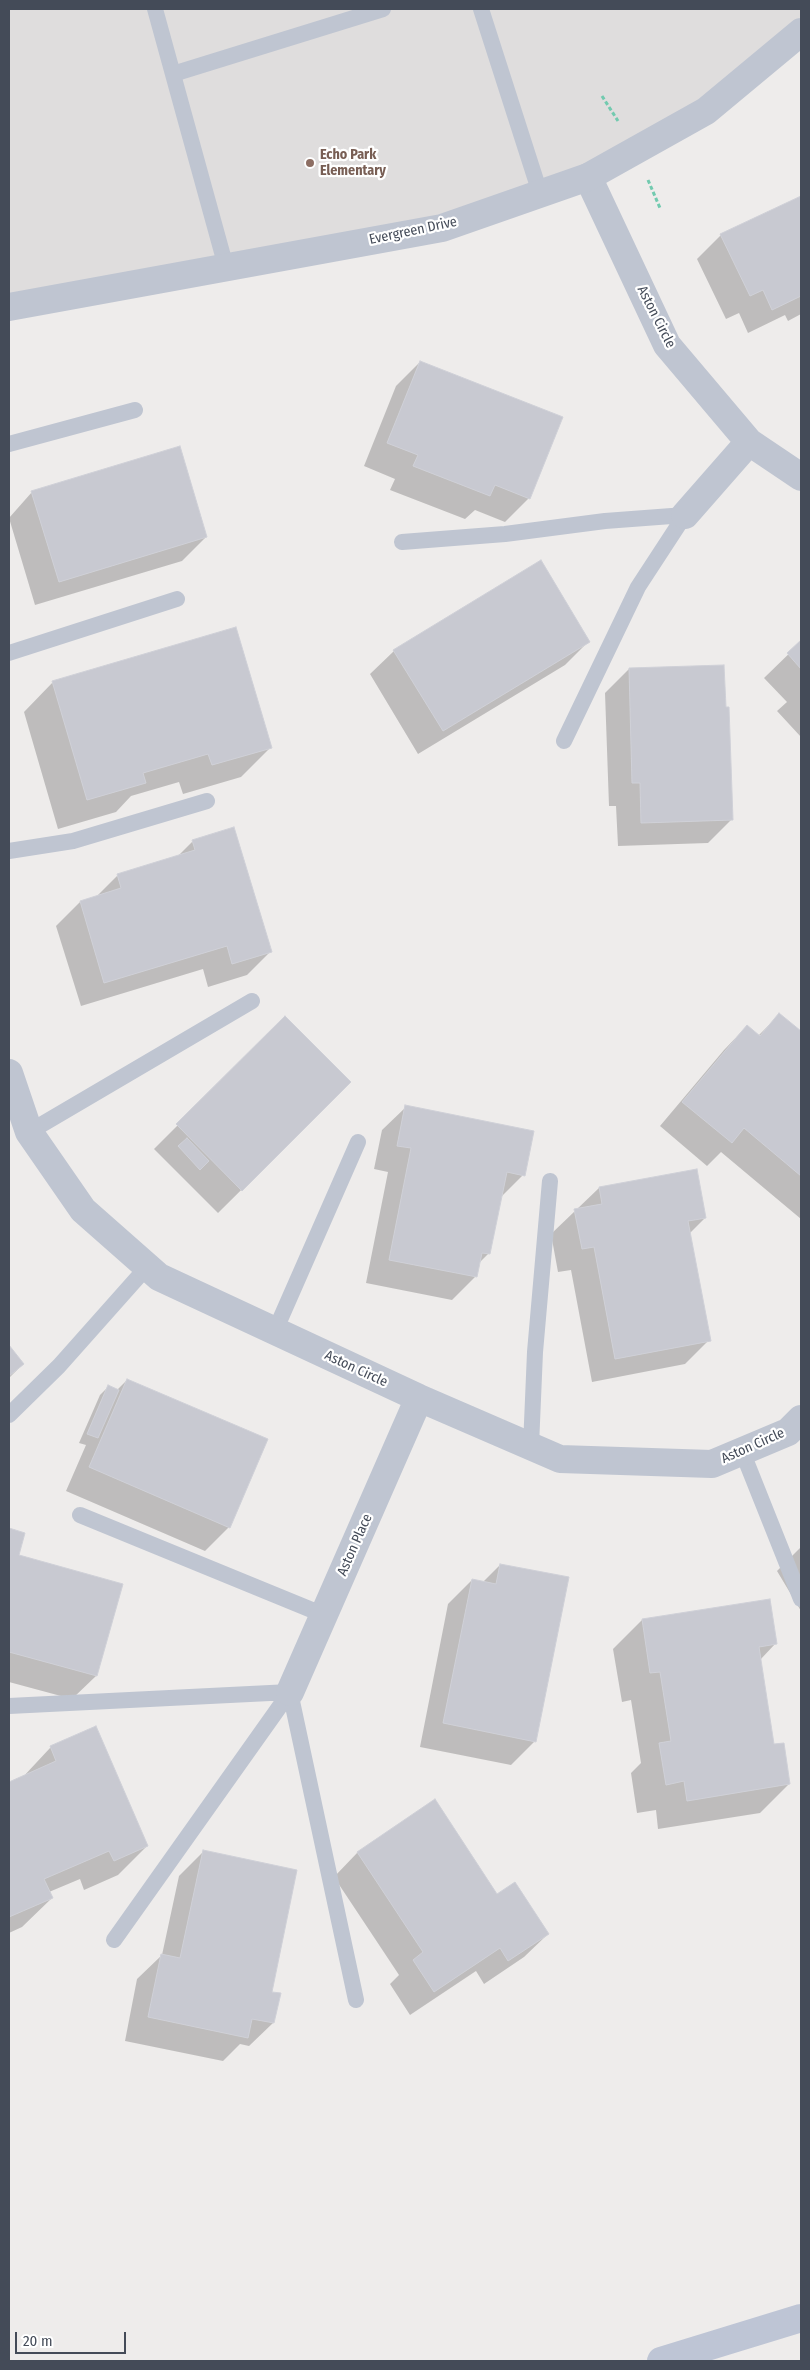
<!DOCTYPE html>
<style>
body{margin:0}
#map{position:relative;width:810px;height:2370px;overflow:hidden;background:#eeeceb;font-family:"Fira Sans Condensed",sans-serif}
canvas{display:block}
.frame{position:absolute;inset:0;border:10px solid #444b58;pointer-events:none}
.scale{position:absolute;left:15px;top:2332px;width:111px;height:22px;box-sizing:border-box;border:2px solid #444b58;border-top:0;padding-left:6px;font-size:15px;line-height:18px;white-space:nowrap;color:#444b58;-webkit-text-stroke:4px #fff;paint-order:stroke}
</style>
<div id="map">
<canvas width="810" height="2370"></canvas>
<div class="frame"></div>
<div class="scale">20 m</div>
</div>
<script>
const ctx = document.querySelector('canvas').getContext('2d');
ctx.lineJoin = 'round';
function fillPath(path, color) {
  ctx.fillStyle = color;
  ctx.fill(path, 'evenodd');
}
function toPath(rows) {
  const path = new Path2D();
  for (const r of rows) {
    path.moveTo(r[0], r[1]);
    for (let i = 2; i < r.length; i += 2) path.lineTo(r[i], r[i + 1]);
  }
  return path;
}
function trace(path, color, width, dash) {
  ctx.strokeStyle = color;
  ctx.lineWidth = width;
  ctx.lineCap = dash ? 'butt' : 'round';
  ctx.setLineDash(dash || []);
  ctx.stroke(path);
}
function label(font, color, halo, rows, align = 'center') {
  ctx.font = font + ' "Fira Sans Condensed",sans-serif';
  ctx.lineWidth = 4.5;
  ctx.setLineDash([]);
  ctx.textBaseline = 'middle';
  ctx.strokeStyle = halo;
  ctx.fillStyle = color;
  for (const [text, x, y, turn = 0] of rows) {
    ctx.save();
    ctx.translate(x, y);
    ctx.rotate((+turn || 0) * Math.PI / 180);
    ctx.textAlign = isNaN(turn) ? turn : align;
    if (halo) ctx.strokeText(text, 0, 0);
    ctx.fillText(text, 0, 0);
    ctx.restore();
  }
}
fillPath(toPath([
 [9,9,801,9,801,32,706,111,442,228,9,307]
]), '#dfdddd');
fillPath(toPath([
 [801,197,801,314,788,321,785,315,748,333,739,313,726,319,697,259,721,235],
 [420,362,529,498,505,522,475,510,465,519,390,490,395,479,364,466,396,386],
 [32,492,206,537,182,561,35,605,9,518],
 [588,642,565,665,418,754,370,674,394,651],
 [801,642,801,737,777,711,787,702,764,678],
 [629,669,731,820,708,843,618,846,616,806,609,806,605,693],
 [53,682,270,748,241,777,183,794,179,782,131,796,116,812,58,829,24,712],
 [193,841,270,952,247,975,208,987,203,969,81,1006,56,926,80,902,96,897,118,875,176,858],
 [779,1015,801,1033,801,1048,799,1051,801,1053,801,1219,721,1152,707,1166,660,1126,724,1050,747,1026,758,1036],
 [285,1018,350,1082,218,1213,154,1149],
 [406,1107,523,1175,500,1198,489,1253,478,1264,476,1276,452,1300,366,1283,388,1172,374,1169,382,1130],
 [599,1188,705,1218,689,1234,709,1340,685,1364,592,1382,571,1270,558,1272,551,1234],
 [9,1347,23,1364,9,1378],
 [127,1380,229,1527,205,1551,66,1491,86,1445,79,1443,100,1395,108,1387,117,1390],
 [9,1529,24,1534,17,1555,121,1585,96,1676,72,1699,9,1682],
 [801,1547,801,1611,777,1571],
 [500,1565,535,1741,511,1765,420,1747,448,1604,472,1580,483,1582],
 [642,1620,776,1643,760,1660,773,1746,789,1784,760,1813,658,1829,656,1810,637,1813,631,1773,641,1763,631,1700,622,1702,613,1649],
 [95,1728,147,1846,118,1875,84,1890,80,1879,49,1892,52,1898,22,1927,9,1933,9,1783,22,1778,50,1748],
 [435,1801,497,1895,548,1934,524,1957,484,1984,476,1971,410,2015,390,1984,399,1975,334,1877,357,1853],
 [203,1852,271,1993,273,2023,249,2046,240,2044,223,2061,125,2041,137,1979,162,1955,179,1876]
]), '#0003');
const building = toPath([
 [801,196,801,296,772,310,763,290,750,296,720,234,801,196],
 [420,361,563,417,530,499,495,485,490,496,413,466,418,455,387,443,420,361],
 [180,446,207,537,59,582,31,491,180,446],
 [541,560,590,642,443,731,393,650,541,560],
 [236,627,272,748,212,765,208,754,143,773,146,783,87,800,52,681,236,627],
 [801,640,801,669,787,653,801,640],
 [724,665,726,707,729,707,733,820,641,823,640,783,632,783,629,668,724,665],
 [234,827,272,952,232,964,227,946,104,983,80,901,121,888,117,874,195,850,192,840,234,827],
 [779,1013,801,1031,801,1176,744,1128,732,1143,682,1102,747,1025,760,1036,779,1013],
 [285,1016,351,1082,242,1191,176,1124,285,1016],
 [405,1105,534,1131,525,1176,507,1172,490,1254,482,1253,477,1277,389,1260,411,1148,397,1146,405,1105],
 [187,1138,209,1161,200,1170,178,1146,187,1138],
 [697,1169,706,1218,688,1221,711,1341,615,1359,594,1247,582,1249,574,1209,602,1204,599,1187,697,1169],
 [9,1345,24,1364,9,1376,9,1345],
 [127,1379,268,1439,230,1528,89,1467,127,1379],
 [108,1385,119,1390,98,1438,87,1434,108,1385],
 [9,1528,25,1533,19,1555,123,1584,97,1676,9,1652,9,1528],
 [500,1564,569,1577,536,1742,443,1723,472,1579,496,1584,500,1564],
 [770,1599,777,1644,759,1647,774,1744,784,1743,790,1784,687,1801,684,1781,666,1785,659,1743,671,1741,660,1672,650,1673,642,1619,770,1599],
 [96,1726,148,1846,114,1861,109,1851,44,1879,53,1898,9,1917,9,1782,56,1761,50,1746,96,1726],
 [435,1799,497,1894,515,1882,549,1934,508,1961,500,1948,434,1992,413,1960,423,1952,357,1852,435,1799],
 [203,1850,297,1870,272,1992,281,1993,274,2023,252,2019,248,2038,148,2017,161,1954,180,1958,203,1850]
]);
fillPath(building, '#c8c9d1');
trace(building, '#cfd0d7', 1);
trace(toPath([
 [602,96,618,121],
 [648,180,660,208]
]), '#72caaf', 3, [4, 2.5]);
trace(toPath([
 [155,9,226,267],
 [481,9,540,193],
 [173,74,383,9],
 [9,444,135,410],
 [402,542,505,534,605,521,685,515],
 [9,653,177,599],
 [564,741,638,587,685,515],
 [9,851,73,841,207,801],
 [29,1132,252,1001],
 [275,1331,358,1142],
 [9,1415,59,1366,147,1267],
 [531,1446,535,1352,550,1181],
 [742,1451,801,1599],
 [80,1515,324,1615],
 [290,1692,356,2000],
 [9,1706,290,1692],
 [114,1940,290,1692]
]), '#bfc5d1', 16);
trace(toPath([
 [588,177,667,345,749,442,801,477],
 [685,515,749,442],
 [9,1073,29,1132,83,1210,159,1277,419,1398,560,1459,712,1464,788,1432,801,1419],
 [290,1692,419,1398]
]), '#bfc5d1', 28);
trace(toPath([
 [9,307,442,228,588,177,706,111,801,32]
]), '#bfc5d1', 28);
trace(toPath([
 [661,2361,801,2318]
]), '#bec5d5', 28);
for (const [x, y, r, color] of [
 [310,163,5,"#8d6e63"]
]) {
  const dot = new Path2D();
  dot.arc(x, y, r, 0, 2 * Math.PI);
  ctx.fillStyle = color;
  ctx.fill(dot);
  trace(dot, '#fff', 2);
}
label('bold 14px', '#785e54', '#fff', [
 ["Echo Park",320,155],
 ["Elementary",320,171]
], 'left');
label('14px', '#444b58', '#fff', [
 ["Evergreen Drive",413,231,-12],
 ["Aston Circle",656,317,63],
 ["Aston Circle",356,1369,25],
 ["Aston Circle",753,1446,-24],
 ["Aston Place",355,1545,-66]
]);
</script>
